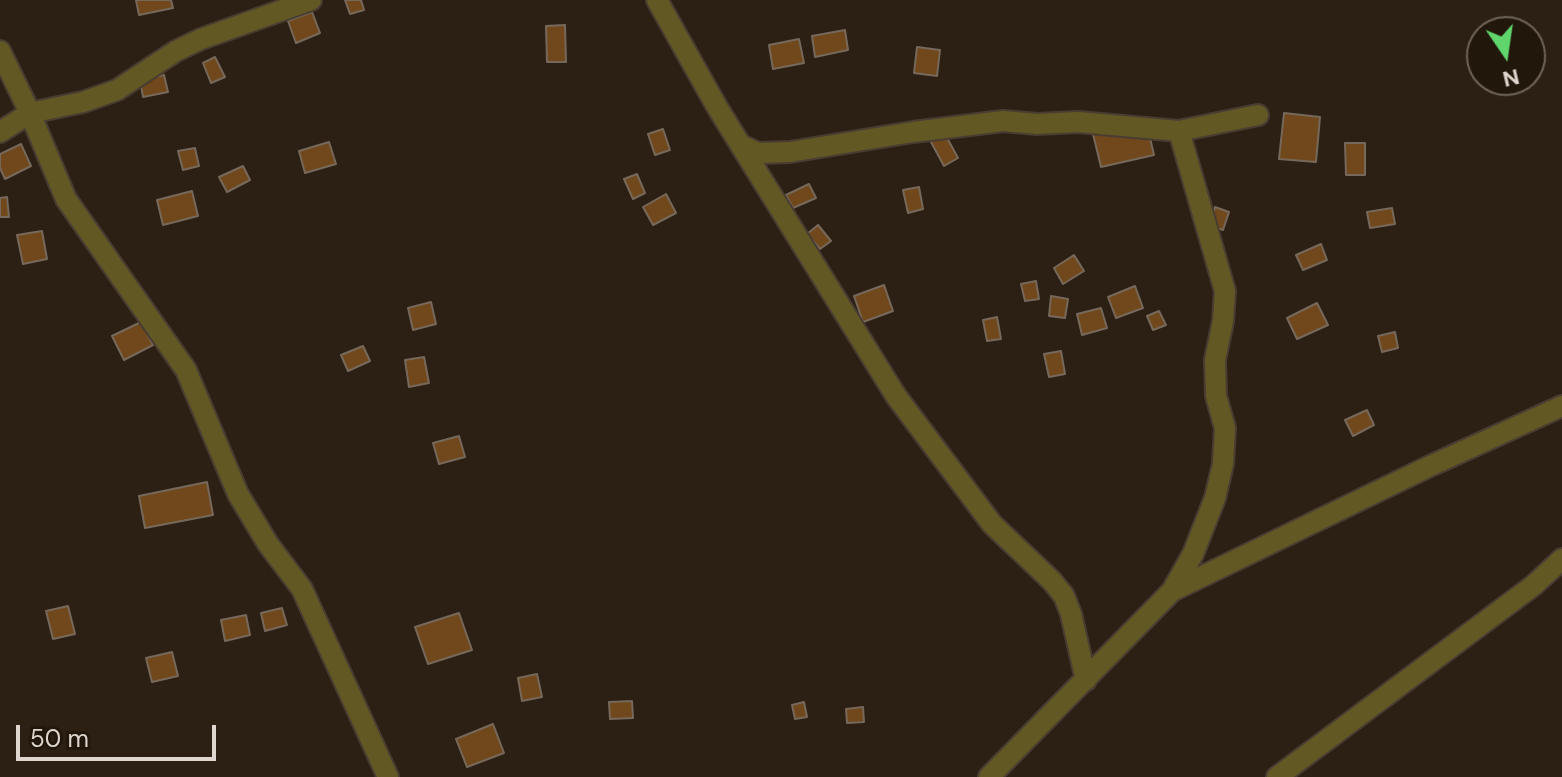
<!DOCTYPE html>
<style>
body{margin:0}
#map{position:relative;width:1562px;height:777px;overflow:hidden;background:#2c2014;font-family:"DM Sans",sans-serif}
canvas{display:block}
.north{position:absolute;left:1466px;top:16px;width:80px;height:80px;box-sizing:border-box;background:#22170b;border:2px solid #6e6459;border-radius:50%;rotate:167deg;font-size:22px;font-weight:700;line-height:32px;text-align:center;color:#dfd7cf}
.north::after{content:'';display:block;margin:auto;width:28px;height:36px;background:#5fd56b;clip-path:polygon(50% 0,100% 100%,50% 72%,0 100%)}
.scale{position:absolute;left:16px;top:725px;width:200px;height:36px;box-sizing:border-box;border:4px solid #dfd7cf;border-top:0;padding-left:10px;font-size:24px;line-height:28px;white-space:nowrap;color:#dfd7cf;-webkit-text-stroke:6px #22170b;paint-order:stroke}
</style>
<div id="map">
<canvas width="1562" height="777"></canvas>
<div class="north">N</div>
<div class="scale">50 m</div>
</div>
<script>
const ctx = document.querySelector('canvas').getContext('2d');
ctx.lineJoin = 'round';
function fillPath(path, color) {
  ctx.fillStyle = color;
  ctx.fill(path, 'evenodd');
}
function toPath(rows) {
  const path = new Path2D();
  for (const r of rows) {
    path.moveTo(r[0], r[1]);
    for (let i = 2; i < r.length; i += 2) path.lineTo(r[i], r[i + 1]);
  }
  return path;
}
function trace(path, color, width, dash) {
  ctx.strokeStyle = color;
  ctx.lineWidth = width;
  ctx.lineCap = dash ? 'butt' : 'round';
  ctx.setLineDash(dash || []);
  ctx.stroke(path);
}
const building = toPath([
 [136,0,171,0,173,8,139,15,136,0],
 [345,0,361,0,364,10,350,14,345,0],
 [312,12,320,33,296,43,288,21,312,12],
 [565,25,566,62,547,62,546,26,565,25],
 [845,30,848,50,815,57,812,36,845,30],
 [799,39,804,63,773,69,769,45,799,39],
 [917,47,940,50,937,76,914,73,917,47],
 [215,57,225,77,211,83,203,63,215,57],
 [164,75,168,92,143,97,140,80,164,75],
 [1284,113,1320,117,1316,162,1279,159,1284,113],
 [1146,121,1154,155,1101,167,1093,134,1146,121],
 [939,123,958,158,944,166,925,131,939,123],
 [663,129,670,150,655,155,648,134,663,129],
 [329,142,336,164,305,173,299,151,329,142],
 [1345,143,1365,143,1365,175,1346,175,1345,143],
 [21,144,31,166,5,179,0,168,0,154,21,144],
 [195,148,199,166,183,170,178,151,195,148],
 [243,166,250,180,227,192,219,177,243,166],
 [637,174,645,193,633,199,624,179,637,174],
 [809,184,816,198,793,208,786,195,809,184],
 [919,187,923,209,908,213,903,190,919,187],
 [192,191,198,216,163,225,157,200,192,191],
 [666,194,676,213,653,225,643,207,666,194],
 [7,197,9,217,0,217,0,198,7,197],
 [1215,207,1229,212,1223,230,1209,225,1215,207],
 [1392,208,1395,224,1370,228,1367,212,1392,208],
 [818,225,831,241,820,249,807,234,818,225],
 [42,231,47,259,23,264,17,235,42,231],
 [1321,244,1327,260,1303,270,1296,255,1321,244],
 [1074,255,1084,271,1063,284,1054,268,1074,255],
 [1036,281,1039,299,1025,301,1021,284,1036,281],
 [884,285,893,311,863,322,854,296,884,285],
 [1135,286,1143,308,1116,318,1108,297,1135,286],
 [1051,296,1068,299,1065,318,1049,316,1051,296],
 [431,302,436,324,413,330,408,308,431,302],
 [1317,303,1328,325,1297,339,1287,318,1317,303],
 [1101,308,1107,328,1082,335,1077,314,1101,308],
 [1159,311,1166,325,1153,330,1147,316,1159,311],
 [997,317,1001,339,987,341,983,320,997,317],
 [141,322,153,345,124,360,112,336,141,322],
 [1395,332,1398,348,1382,352,1378,336,1395,332],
 [363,346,370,361,348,371,341,355,363,346],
 [1061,351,1065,374,1049,377,1044,354,1061,351],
 [424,357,429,383,409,387,405,360,424,357],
 [1367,410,1374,425,1353,436,1345,420,1367,410],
 [459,436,465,457,439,464,433,443,459,436],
 [207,482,213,515,145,528,139,496,207,482],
 [68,606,75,634,53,639,46,611,68,606],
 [282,608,287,625,265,631,261,613,282,608],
 [459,613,472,650,428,664,415,627,459,613],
 [246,615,250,635,225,641,221,620,246,615],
 [172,652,178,676,152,682,146,658,172,652],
 [537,674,542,697,522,701,518,678,537,674],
 [632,701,633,718,610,719,609,702,632,701],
 [804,702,807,717,795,719,792,705,804,702],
 [863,707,864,722,847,723,846,709,863,707],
 [493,724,504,753,467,767,456,739,493,724]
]);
fillPath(building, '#70481b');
trace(building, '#76685a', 2);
const street = toPath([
 [657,0,717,107,896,396,992,524,1052,581,1064,596,1071,614,1086,680],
 [0,51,30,113,66,199,186,370,238,494,268,544,302,589,388,777],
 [0,132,30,113,83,102,117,90,176,51,201,39,311,0],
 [743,146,758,153,790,152,913,132,1003,121,1037,124,1078,122,1179,131,1258,115],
 [1172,591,1430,466,1562,406],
 [989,777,1172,591,1193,554,1215,498,1223,464,1225,428,1216,396,1215,360,1223,321,1225,291,1179,131],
 [1277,777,1534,585,1562,559]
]);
trace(street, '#493d32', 24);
trace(street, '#625824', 20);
</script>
